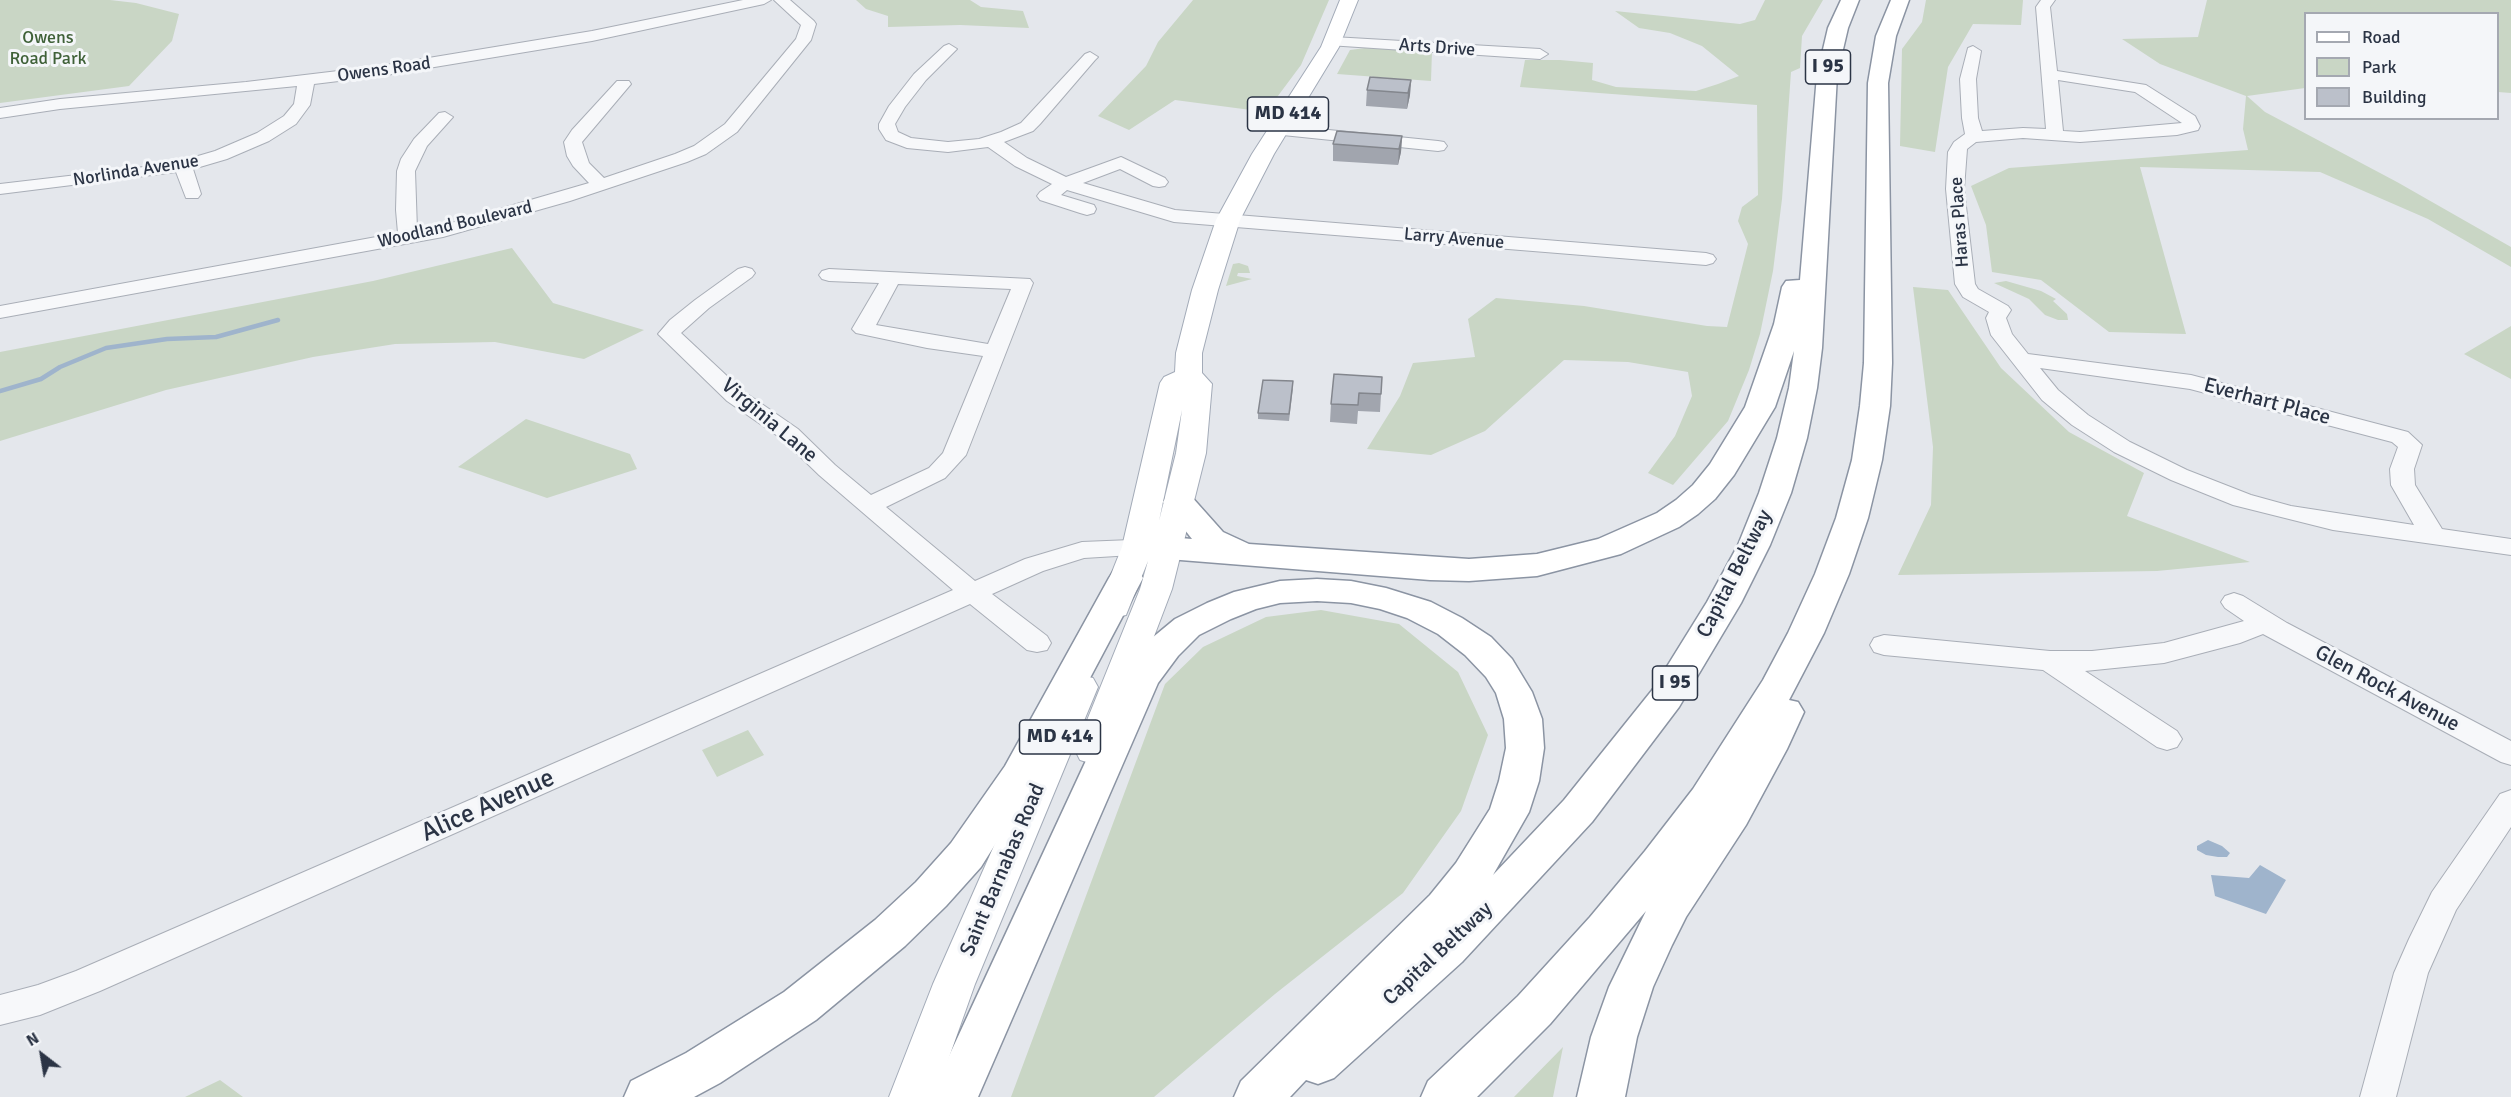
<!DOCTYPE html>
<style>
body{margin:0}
#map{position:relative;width:2511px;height:1097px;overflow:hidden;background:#e4e7ec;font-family:Signika,sans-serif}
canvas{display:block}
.legend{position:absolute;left:2304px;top:12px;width:195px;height:108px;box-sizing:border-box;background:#f4f6f9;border:2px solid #a4a8b1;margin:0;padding:8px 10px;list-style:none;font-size:18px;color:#2b3445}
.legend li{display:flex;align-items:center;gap:12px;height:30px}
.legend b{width:30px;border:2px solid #a4a8b1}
.north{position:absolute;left:12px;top:1025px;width:60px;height:60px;-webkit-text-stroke:4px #f4f6f9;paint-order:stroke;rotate:329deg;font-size:16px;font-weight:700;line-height:24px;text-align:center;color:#2b3445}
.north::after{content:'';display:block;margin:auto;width:21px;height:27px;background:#2b3445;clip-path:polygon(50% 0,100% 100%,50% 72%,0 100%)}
</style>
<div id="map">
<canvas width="2511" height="1097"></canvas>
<ul class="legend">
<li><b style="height:8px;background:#fff"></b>Road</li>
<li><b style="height:16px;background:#c9d6c5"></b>Park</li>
<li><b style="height:16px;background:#bbc0ca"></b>Building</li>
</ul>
<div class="north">N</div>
</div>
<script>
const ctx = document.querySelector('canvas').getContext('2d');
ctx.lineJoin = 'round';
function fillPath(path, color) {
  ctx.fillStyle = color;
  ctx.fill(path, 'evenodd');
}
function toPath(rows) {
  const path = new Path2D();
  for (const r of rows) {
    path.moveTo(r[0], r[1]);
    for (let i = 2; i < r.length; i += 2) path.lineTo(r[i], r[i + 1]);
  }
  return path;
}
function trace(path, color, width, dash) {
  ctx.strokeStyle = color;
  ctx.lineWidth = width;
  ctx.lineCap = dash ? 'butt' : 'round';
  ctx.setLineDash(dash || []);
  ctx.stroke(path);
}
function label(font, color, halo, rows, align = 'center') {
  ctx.font = font + ' Signika,sans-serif';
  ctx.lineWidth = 6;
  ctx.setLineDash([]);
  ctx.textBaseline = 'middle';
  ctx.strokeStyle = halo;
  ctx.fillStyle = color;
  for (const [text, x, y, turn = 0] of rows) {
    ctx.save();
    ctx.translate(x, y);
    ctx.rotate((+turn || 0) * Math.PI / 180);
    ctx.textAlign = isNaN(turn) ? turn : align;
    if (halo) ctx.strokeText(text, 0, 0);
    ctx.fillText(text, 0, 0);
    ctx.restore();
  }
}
fillPath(toPath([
 [0,0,110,0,136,3,179,14,172,41,129,86,0,103],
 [856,0,970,0,981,7,1023,11,1029,28,960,25,888,27,888,16,866,9],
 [1193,0,1329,0,1301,65,1266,112,1175,100,1129,130,1098,116,1146,66,1158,42],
 [1765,0,1823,0,1802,36,1800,68,1791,72,1782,199,1773,271,1760,334,1749,370,1728,421,1673,485,1648,473,1675,436,1692,396,1688,372,1628,362,1564,360,1485,431,1431,455,1367,449,1400,396,1413,363,1475,357,1468,319,1496,298,1584,306,1707,326,1727,327,1748,244,1738,221,1742,207,1758,195,1757,105,1520,87,1525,60,1560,60,1593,63,1592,80,1616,87,1696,91,1718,84,1739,76,1702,46,1670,33,1639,28,1615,11,1740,24,1755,20],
 [1926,0,2023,0,2021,25,1973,24,1948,67,1935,152,1900,146,1902,49,1922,22],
 [2207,0,2511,0,2511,93,2498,92,2498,14,2306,14,2305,88,2247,96,2265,112,2397,182,2511,247,2511,267,2428,219,2320,172,2140,167,2186,334,2109,332,2041,280,1992,272,1986,225,1971,186,2009,168,2248,150,2243,129,2246,96,2160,64,2122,39,2198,37],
 [1365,48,1432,51,1431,81,1337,74,1350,50],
 [512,248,553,303,644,330,584,359,495,342,395,344,313,357,166,390,0,441,0,352,373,281],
 [1239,263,1248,266,1250,273,1238,273,1237,276,1252,279,1226,286,1233,264],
 [2006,281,2041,291,2056,299,2053,301,2067,314,2068,320,2058,320,2045,315,2029,299,1994,283],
 [1913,287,1948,290,2001,368,2069,432,2144,473,2127,516,2250,562,2157,571,1898,575,1931,505,1933,447],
 [2511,326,2511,379,2464,354],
 [526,419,630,454,637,469,547,498,458,467],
 [1321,610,1399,624,1458,672,1488,735,1461,811,1403,893,1275,994,1154,1097,1011,1097,1165,684,1203,647,1266,617],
 [748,730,764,755,717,777,702,750],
 [1563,1047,1553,1097,1514,1097],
 [220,1080,243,1097,185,1097]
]), '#c9d6c5');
fillPath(toPath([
 [2208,840,2222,846,2230,853,2227,857,2218,857,2206,855,2197,850,2197,846],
 [2260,865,2286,880,2266,914,2215,896,2211,875,2249,878]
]), '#9fb4cc');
trace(toPath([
 [0,391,41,379,60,367,106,348,167,339,216,337,278,320]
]), '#9fb4cc', 4.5);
const minor = toPath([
 [743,0,771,0,764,4,592,41,380,76,314,84,310,105,296,124,269,141,227,159,193,169,201,194,198,198,186,198,176,172,0,194,0,184,137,168,181,161,215,151,257,133,284,116,294,104,297,86,60,109,0,118,0,108,60,99,246,82,380,66,592,31,743,0],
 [774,0,790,0,814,21,816,24,811,40,737,132,706,154,687,162,570,201,443,237,0,318,0,306,398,233,396,210,397,171,401,159,414,139,439,113,445,112,453,117,427,146,415,171,417,230,441,226,589,183,573,166,567,156,564,142,572,130,617,81,629,81,631,84,582,142,589,163,604,178,675,154,694,146,725,124,796,39,801,25,774,0],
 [2041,0,2055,0,2050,7,2057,71,2146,85,2195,116,2200,126,2198,130,2177,135,2080,142,2023,138,1976,142,1967,149,1964,189,1975,284,1978,289,2008,306,2011,310,2006,318,2012,334,2028,354,2191,375,2408,432,2422,445,2414,469,2415,485,2442,529,2511,539,2511,555,2333,530,2233,505,2171,480,2114,452,2072,425,2042,400,1991,335,1986,318,1989,312,1963,297,1955,284,1946,189,1948,152,1954,142,1965,134,1962,118,1960,79,1968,48,1973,46,1981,51,1976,79,1978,118,1982,131,2023,128,2046,129,2036,7,2041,0],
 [2058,80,2135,92,2182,123,2080,132,2063,131,2058,80],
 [2040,368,2190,389,2392,442,2398,447,2390,469,2391,485,2414,525,2291,506,2251,495,2187,470,2130,442,2088,415,2058,390,2040,368],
 [1333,37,1540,49,1548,54,1540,59,1328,45,1325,42,1328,39,1333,37],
 [949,44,957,49,926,80,905,107,895,124,898,132,911,138,948,142,979,139,1001,132,1021,123,1085,54,1090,52,1098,57,1095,60,1040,124,1033,131,1004,142,1027,158,1066,177,1121,157,1165,178,1168,182,1165,186,1159,187,1153,186,1120,169,1083,183,1175,210,1706,253,1713,255,1716,259,1713,263,1706,265,1174,222,1067,190,1061,195,1094,205,1096,209,1094,213,1087,215,1080,213,1040,200,1037,196,1040,192,1052,184,1015,166,988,147,948,152,907,148,886,140,879,129,879,124,889,106,914,74,944,46,949,44],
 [1279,125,1438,141,1444,142,1447,146,1444,150,1438,151,1273,134,1271,130,1273,126,1279,125],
 [745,267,752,269,755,273,752,277,709,308,681,333,743,391,798,429,835,465,871,495,929,468,943,453,983,356,927,348,856,333,852,329,879,283,829,281,822,279,819,275,822,271,829,269,1030,279,1033,283,966,455,945,478,886,507,975,581,1025,559,1082,542,1156,539,1165,541,1169,547,1165,553,1084,558,1043,571,992,594,1047,636,1051,643,1047,650,1037,652,1027,650,970,604,100,991,40,1015,0,1025,0,995,38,985,76,971,953,590,819,475,782,439,727,401,658,334,670,320,695,300,738,269,745,267],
 [898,284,1011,289,988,344,876,325,898,284],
 [2234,593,2243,596,2287,623,2511,741,2511,765,2501,762,2263,634,2240,643,2164,663,2085,671,2177,731,2182,739,2177,747,2167,750,2157,747,2043,670,1884,655,1874,652,1870,645,1874,638,1884,635,2050,651,2092,651,2164,643,2244,621,2225,608,2221,602,2225,596,2234,593],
 [2511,790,2511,827,2456,910,2428,973,2396,1097,2360,1097,2394,973,2409,939,2432,892,2500,794,2511,790]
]);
const major = toPath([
 [1340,0,1358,0,1339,47,1274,154,1240,220,1218,290,1202,353,1202,373,1212,384,1206,453,1172,589,1111,750,1106,760,1093,764,1080,760,1075,750,1140,589,1148,561,1126,615,1114,618,1102,615,1098,607,1122,547,1160,383,1164,377,1175,372,1176,353,1192,290,1216,220,1252,154,1321,47,1340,0],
 [1182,410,1176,453,1159,521,1182,410],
 [1081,675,1093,678,1098,687,975,984,935,1097,889,1097,933,984,1064,687,1069,678,1081,675]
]);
const highway = toPath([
 [1841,0,1859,0,1848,28,1837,75,1822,348,1817,388,1807,438,1791,493,1770,545,1741,603,1679,707,1592,822,1462,962,1334,1078,1318,1084,1306,1080,1290,1097,1234,1097,1241,1081,1430,895,1456,863,1490,809,1499,781,1506,748,1504,719,1496,693,1486,677,1465,655,1438,634,1407,618,1380,609,1351,603,1317,601,1280,603,1256,609,1231,619,1199,635,1178,656,1158,683,978,1097,930,1097,1122,683,1138,655,1152,638,1175,619,1207,603,1234,592,1280,581,1317,579,1351,581,1386,588,1431,602,1462,618,1491,637,1512,659,1532,692,1542,719,1544,748,1539,781,1529,812,1493,875,1564,800,1653,689,1707,602,1738,545,1759,493,1777,438,1789,388,1794,351,1775,407,1734,475,1715,499,1698,514,1679,527,1621,554,1537,576,1469,581,1430,580,1168,559,1156,555,1152,548,1156,541,1168,537,1192,539,1163,502,1168,495,1179,492,1190,495,1223,532,1249,544,1469,559,1537,554,1598,539,1657,513,1676,500,1693,485,1710,464,1745,407,1774,324,1782,287,1786,281,1800,280,1817,75,1828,28,1841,0],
 [1891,0,1909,0,1896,36,1888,83,1892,363,1890,406,1882,460,1868,518,1849,574,1824,633,1789,700,1798,702,1804,712,1787,749,1746,825,1686,917,1672,945,1653,987,1637,1037,1625,1097,1577,1097,1591,1037,1609,987,1646,911,1550,1024,1477,1097,1421,1097,1428,1081,1518,996,1590,917,1645,851,1693,789,1763,680,1788,633,1815,574,1836,518,1852,460,1860,406,1864,363,1868,83,1876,36,1891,0],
 [1126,567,1138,570,1143,578,1038,776,981,867,946,906,905,946,816,1020,720,1083,694,1097,624,1097,631,1081,686,1053,784,992,875,920,916,882,951,843,1005,766,1109,578,1114,570,1126,567]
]);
trace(minor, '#a9aeb7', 2);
trace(major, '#a3abb8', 2);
trace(highway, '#8b94a3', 3);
fillPath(minor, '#f7f8fa');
fillPath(major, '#fff');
fillPath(highway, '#fff');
fillPath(toPath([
 [1411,80,1410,95,1407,109,1366,106,1367,90],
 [1402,136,1401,152,1398,165,1333,161,1333,144],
 [1382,377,1380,412,1358,411,1357,424,1330,422,1331,404],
 [1293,388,1289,421,1258,419,1258,413]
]), '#a1a5ae');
fillPath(toPath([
 [1411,80,1410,95,1407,109,1408,93],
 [1402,136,1401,152,1398,165,1399,149]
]), '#83868d');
const building = toPath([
 [1370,77,1411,80,1408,93,1367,90,1370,77],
 [1337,131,1402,136,1399,149,1333,144,1337,131],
 [1334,374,1382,377,1381,394,1359,393,1358,405,1331,404,1334,374],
 [1263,380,1293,381,1289,414,1258,413,1263,380]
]);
fillPath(building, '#bbc0ca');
trace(building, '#83868d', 1.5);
label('18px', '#3f6138', '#f4f6f9', [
 ["Owens",48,38],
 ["Road Park",48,59]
]);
label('18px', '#2b3445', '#f4f6f9', [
 ["Arts Drive",1437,48,4],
 ["Owens Road",384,70,-8],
 ["Norlinda Avenue",136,171,-9],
 ["Haras Place",1960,222,-94],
 ["Woodland Boulevard",455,225,-13],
 ["Larry Avenue",1454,239,5]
]);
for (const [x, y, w] of [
 [1828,67,45],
 [1288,114,81],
 [1675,683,45],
 [1060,737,81]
]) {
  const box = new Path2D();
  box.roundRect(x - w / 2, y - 17, w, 34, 4.5);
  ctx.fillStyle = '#f4f6f9';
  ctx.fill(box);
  trace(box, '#2b3445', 1.5);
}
label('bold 20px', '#2b3445', null, [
 ["I 95",1828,67],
 ["MD 414",1288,114],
 ["I 95",1675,683],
 ["MD 414",1060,737]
]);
label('21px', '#2b3445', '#f4f6f9', [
 ["Everhart Place",2267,402,15],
 ["Virginia Lane",769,421,40],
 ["Capital Beltway",1735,574,-63],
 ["Glen Rock Avenue",2387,689,28],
 ["Saint Barnabas Road",1003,870,-67],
 ["Capital Beltway",1438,954,-43]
]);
label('26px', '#2b3445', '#f4f6f9', [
 ["Alice Avenue",488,806,-24]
]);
</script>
